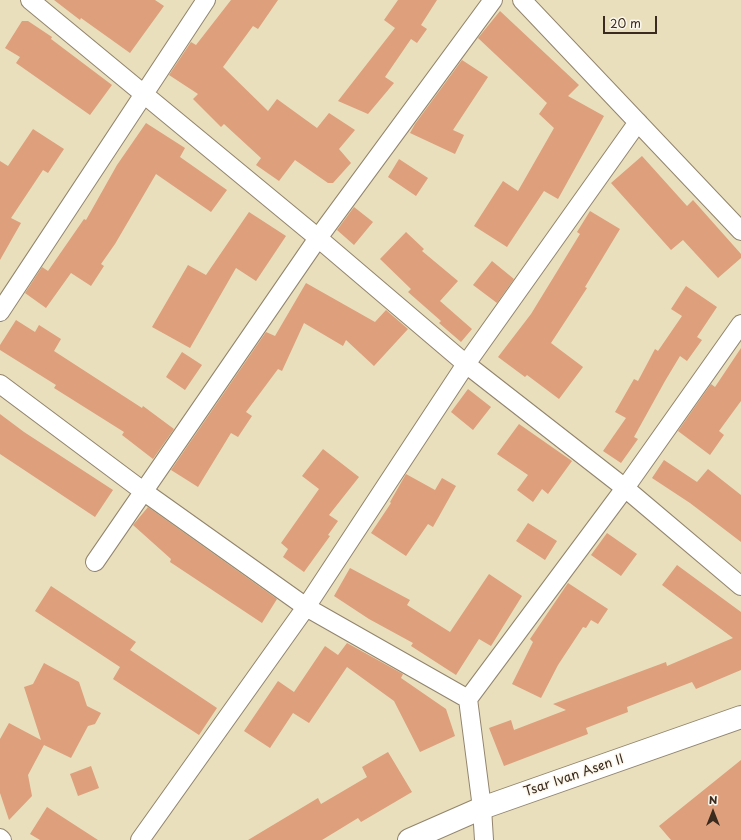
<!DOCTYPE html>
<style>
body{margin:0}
#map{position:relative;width:741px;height:840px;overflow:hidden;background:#e9dfbc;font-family:"Playpen Sans",sans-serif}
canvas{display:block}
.north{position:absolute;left:693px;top:792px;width:40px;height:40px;-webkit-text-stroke:3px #fbf7ec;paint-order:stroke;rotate:0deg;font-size:11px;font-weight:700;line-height:16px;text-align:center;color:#3b2a1e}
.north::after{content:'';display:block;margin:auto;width:14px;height:18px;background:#3b2a1e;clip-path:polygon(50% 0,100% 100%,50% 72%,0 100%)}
.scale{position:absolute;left:603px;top:16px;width:54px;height:18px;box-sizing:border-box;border:2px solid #3b2a1e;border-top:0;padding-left:5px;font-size:12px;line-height:14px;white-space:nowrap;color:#3b2a1e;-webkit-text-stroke:3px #fbf7ec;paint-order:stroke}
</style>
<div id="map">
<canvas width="741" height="840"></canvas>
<div class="north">N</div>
<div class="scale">20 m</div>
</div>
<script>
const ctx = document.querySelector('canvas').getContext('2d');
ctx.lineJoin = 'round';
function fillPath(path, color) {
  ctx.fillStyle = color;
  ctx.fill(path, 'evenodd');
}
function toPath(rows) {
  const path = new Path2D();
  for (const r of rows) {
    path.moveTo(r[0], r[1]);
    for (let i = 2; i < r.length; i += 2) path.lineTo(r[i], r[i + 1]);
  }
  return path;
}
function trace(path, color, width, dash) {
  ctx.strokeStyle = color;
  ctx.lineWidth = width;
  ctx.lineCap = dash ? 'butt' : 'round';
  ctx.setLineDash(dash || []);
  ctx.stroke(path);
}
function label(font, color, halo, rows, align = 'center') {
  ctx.font = font + ' "Playpen Sans",sans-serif';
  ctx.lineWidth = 3;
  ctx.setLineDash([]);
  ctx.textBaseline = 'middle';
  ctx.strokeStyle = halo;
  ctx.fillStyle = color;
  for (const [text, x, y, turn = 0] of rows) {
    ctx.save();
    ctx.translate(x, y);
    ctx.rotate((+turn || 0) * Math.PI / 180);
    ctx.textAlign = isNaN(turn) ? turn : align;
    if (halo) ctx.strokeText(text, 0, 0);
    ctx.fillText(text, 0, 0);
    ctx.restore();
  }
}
fillPath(toPath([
 [54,0,155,0,164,6,130,53,81,18,80,20],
 [231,0,278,0,258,29,253,26,223,67,268,111,277,99,317,128,329,113,355,130,339,149,351,163,333,183,328,183,295,160,279,181,256,165,261,158,224,124,221,127,193,99,198,94,169,75,191,42,196,45],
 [398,0,437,0,421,25,427,29,417,43,411,39,385,77,394,83,368,114,338,101,395,28,384,20],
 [500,11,579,85,568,96,604,116,558,199,544,191,507,247,474,226,503,181,518,191,554,128,539,114,547,103,478,38],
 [22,21,28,21,52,37,51,39,112,85,90,115,16,63,20,57,5,48],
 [462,60,488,77,453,130,464,135,455,154,410,133,415,124],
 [146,123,185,148,180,157,227,190,211,212,156,174,115,244,101,264,104,266,91,286,71,273,46,308,25,293,42,267,48,271,84,219,86,220,117,165],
 [33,129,64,149,48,173,43,170,11,218,21,223,0,260,0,161,8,166],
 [642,156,687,206,693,200,741,254,741,258,718,278,683,240,671,250,611,183],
 [399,159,428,178,416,196,388,177],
 [354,207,373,222,354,245,337,230],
 [590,211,620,229,585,287,587,288,551,343,583,367,559,399,527,375,525,377,498,357,531,314,580,234,577,232],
 [249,212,286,236,256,281,236,268,190,348,152,327,188,265,206,275],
 [406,232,424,249,422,251,458,281,440,301,472,329,461,342,439,323,441,321,408,292,411,289,380,259],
 [492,261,514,279,497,303,473,285],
 [306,283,375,322,386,310,408,329,374,366,346,340,343,346,304,323,282,371,278,369,246,412,252,416,238,437,231,433,198,487,171,470,266,332,275,336],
 [686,286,717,307,697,337,702,340,687,361,680,356,665,381,634,437,638,439,621,463,603,451,626,418,615,412,634,379,638,381,655,349,658,351,682,316,671,309],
 [16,320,35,332,39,325,61,339,54,351,142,408,143,406,174,429,153,459,122,435,124,432,54,388,56,385,0,350,0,345],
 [741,348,741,401,719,431,724,435,710,455,678,431,711,384,715,387],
 [182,352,202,365,185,390,166,377],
 [468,389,491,407,473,430,451,412],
 [0,414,24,432,113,490,95,517,0,454],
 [519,424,572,461,548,494,542,489,533,502,517,490,528,475,497,454],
 [323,449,359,477,329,515,338,521,328,535,330,536,304,572,283,557,288,549,281,543,319,489,302,476],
 [664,460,697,482,708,469,741,495,741,542,690,503,652,478],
 [406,474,435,490,442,478,456,486,433,527,428,524,406,556,371,533,391,503,390,502],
 [148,507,277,599,262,623,170,562,171,559,133,525],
 [528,523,557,541,545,560,516,541],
 [607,533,637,554,621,576,591,555],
 [677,565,741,612,741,670,696,689,692,682,627,707,628,712,586,728,588,734,504,766,489,728,511,720,514,730,566,710,553,704,666,662,667,666,733,638,662,585],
 [350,568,410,600,407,605,450,632,489,574,522,596,491,646,479,639,456,675,411,646,413,643,369,619,334,596],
 [568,583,608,609,598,624,591,620,586,628,583,627,558,665,541,698,512,684,533,642,530,639],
 [51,586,136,642,130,650,217,708,199,735,113,679,120,667,35,611],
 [347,643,403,674,401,678,446,709,455,736,420,752,394,701,347,667,309,723,293,713,270,748,244,731,278,681,294,692,325,646,338,655],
 [44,663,79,682,87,706,101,713,95,724,88,726,71,758,44,745,28,775,32,796,9,820,0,793,0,739,9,723,41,740,24,687,33,684],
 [388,752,412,792,361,822,358,818,322,840,248,840,318,798,321,804,367,777,362,767],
 [741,760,741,840,671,840,659,826],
 [91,766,99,788,78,796,70,774],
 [47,807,98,840,40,840,30,834]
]), '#dd9f7c');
const minor = toPath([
 [30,0,318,238,466,364,625,488,741,586],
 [522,0,741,231],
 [0,312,206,0],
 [0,384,143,491,306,607,468,699,482,808,484,840],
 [95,562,318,238,493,0],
 [468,699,625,488,741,324],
 [0,838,2,840],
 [140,840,306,607,466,364,638,122]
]);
const tertiary = toPath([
 [409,840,482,808,741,717]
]);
trace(minor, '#92846d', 20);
trace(tertiary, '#92846d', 24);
trace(minor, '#fff', 18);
trace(tertiary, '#fff', 22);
label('13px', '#3b2a1e', '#fbf7ec', [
 ["Tsar Ivan Asen II",574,776,-19]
]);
</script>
